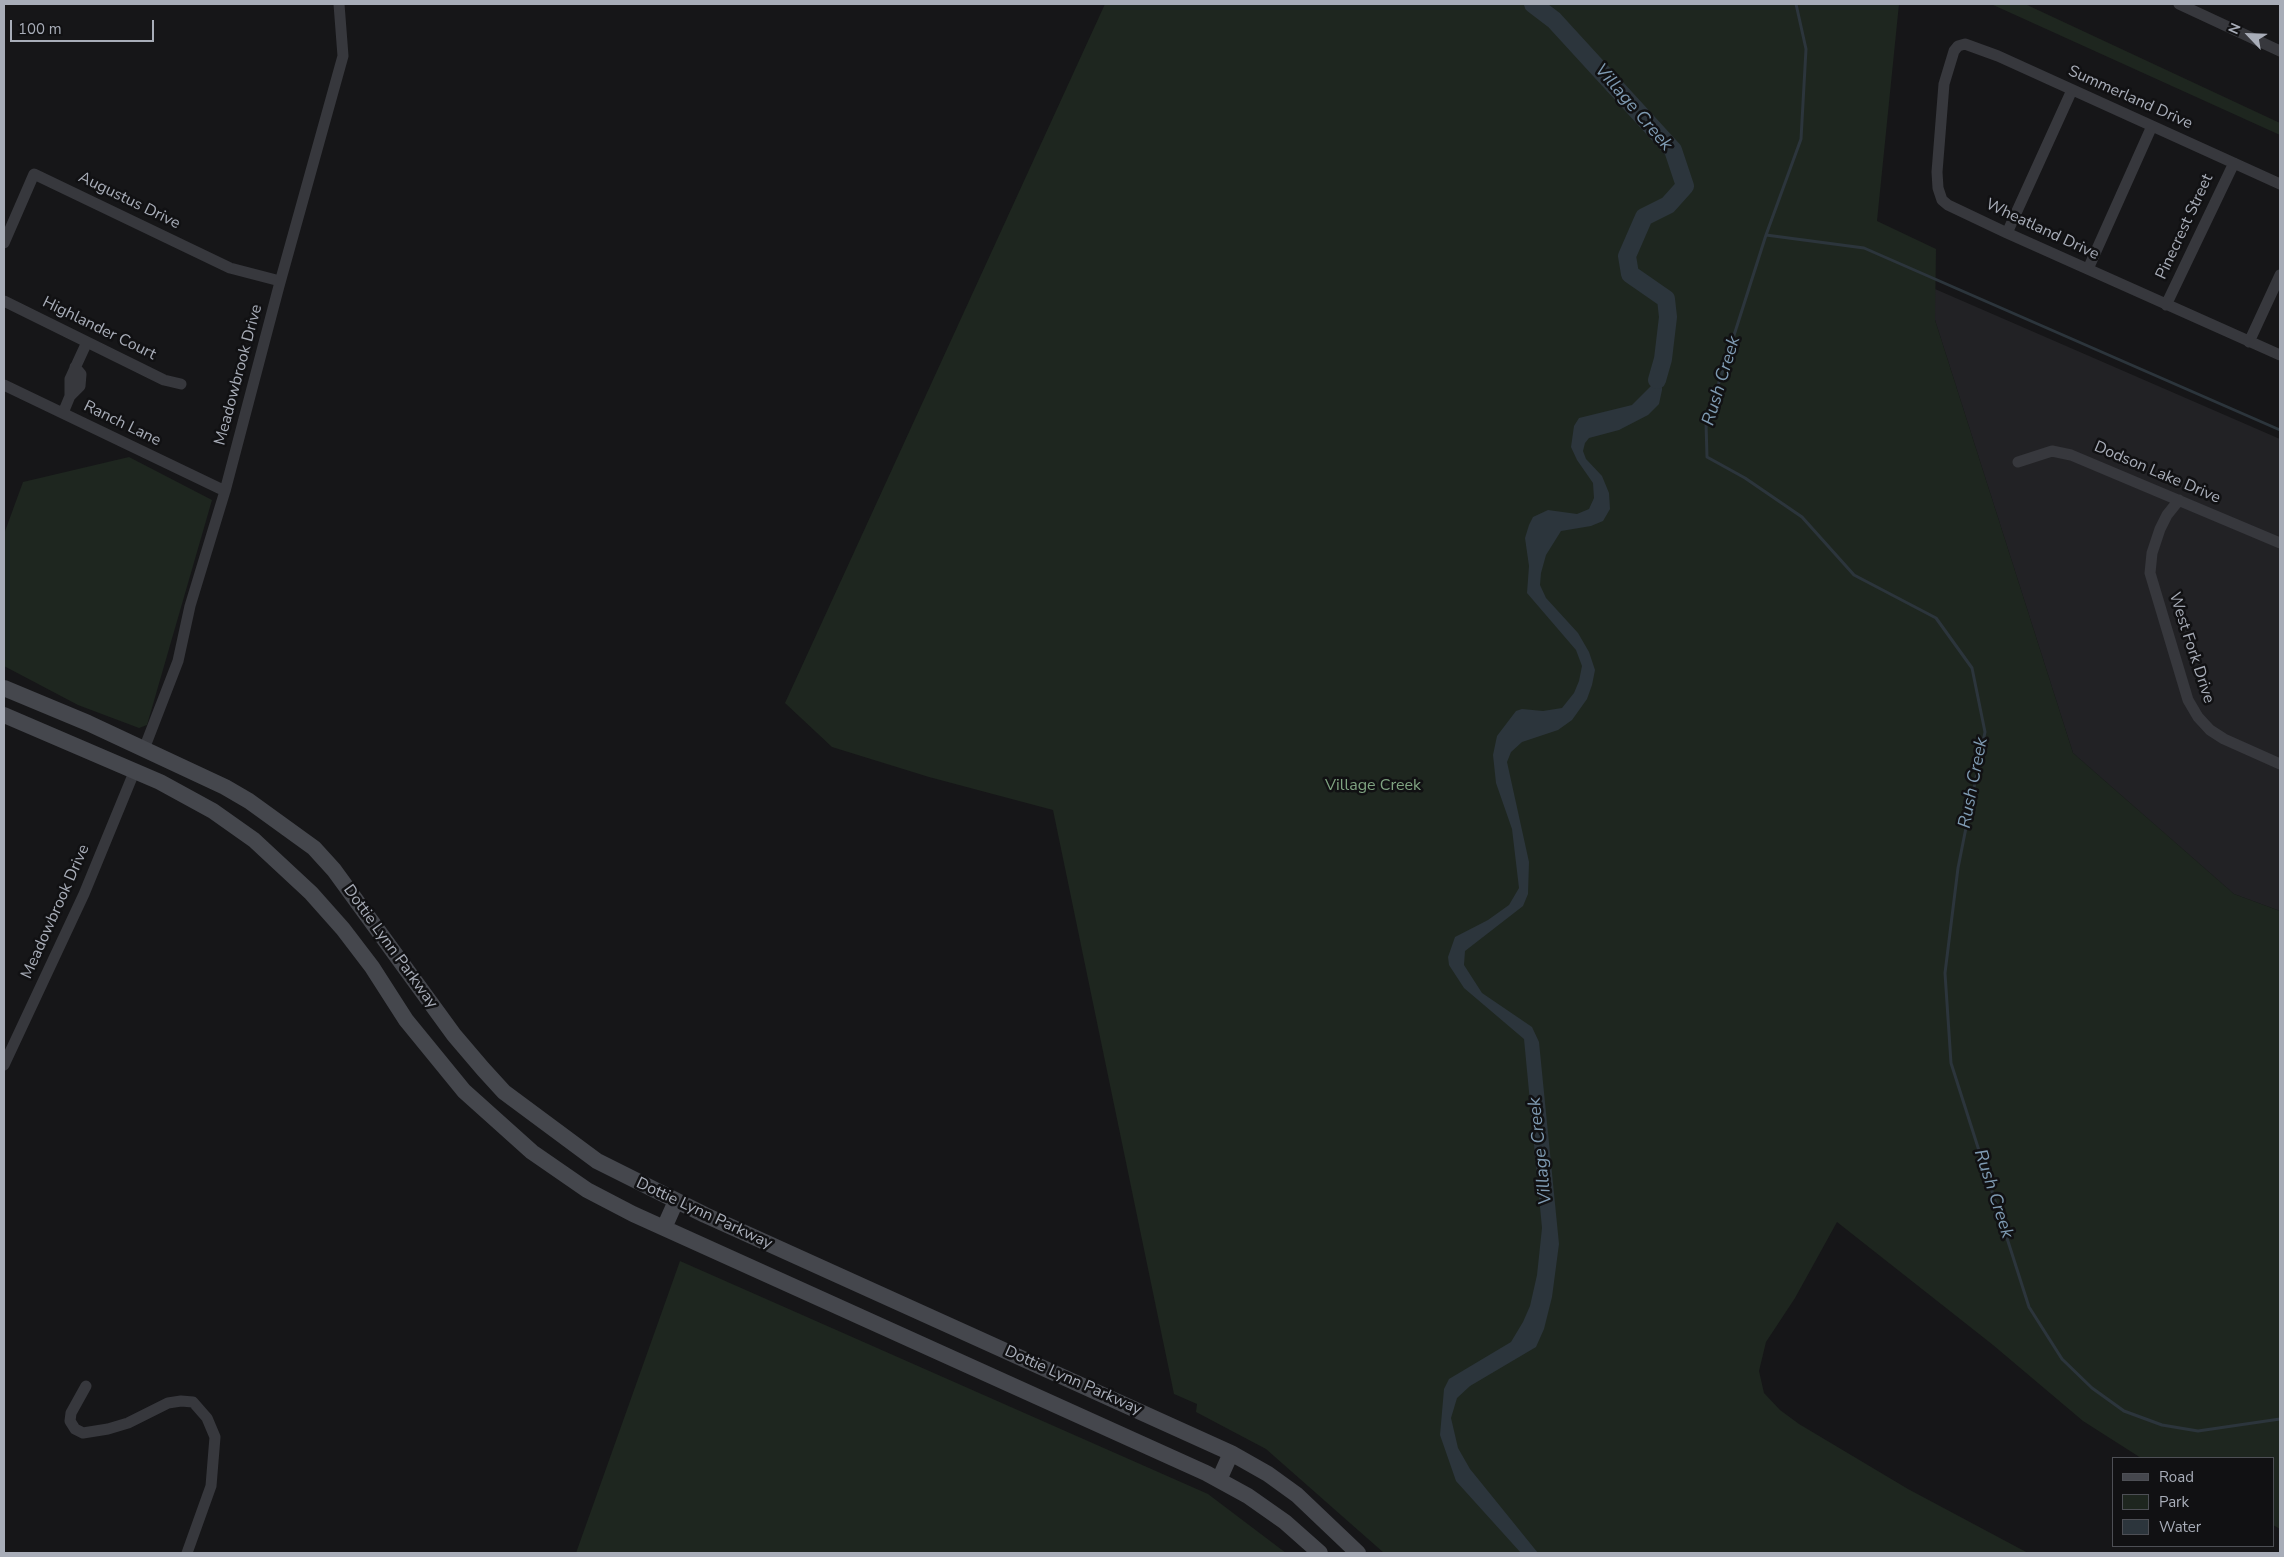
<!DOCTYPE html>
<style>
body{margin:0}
#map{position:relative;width:2284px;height:1557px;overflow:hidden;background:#161618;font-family:"Nunito Sans",sans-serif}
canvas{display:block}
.frame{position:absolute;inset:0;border:5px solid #a8adb8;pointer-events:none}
.legend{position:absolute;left:2112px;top:1457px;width:162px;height:90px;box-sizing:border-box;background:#111113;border:1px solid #4d4f55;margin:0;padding:6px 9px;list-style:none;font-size:15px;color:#a8adb8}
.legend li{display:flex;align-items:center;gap:10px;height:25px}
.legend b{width:25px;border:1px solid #4d4f55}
.north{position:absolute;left:2224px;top:10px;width:50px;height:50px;-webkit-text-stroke:4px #111113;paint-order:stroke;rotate:294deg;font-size:14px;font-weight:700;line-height:20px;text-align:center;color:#a8adb8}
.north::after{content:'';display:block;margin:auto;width:18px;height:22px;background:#a8adb8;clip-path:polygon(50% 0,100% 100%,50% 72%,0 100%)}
.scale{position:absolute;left:10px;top:20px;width:144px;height:22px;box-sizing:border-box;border:2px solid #a8adb8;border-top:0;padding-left:6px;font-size:15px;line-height:18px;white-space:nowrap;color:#a8adb8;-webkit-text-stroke:4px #111113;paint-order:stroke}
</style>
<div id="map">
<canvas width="2284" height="1557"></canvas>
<div class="frame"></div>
<ul class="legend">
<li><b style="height:6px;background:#45474d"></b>Road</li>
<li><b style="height:14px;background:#1e261f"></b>Park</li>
<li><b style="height:14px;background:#2c353c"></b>Water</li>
</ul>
<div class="north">N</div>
<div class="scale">100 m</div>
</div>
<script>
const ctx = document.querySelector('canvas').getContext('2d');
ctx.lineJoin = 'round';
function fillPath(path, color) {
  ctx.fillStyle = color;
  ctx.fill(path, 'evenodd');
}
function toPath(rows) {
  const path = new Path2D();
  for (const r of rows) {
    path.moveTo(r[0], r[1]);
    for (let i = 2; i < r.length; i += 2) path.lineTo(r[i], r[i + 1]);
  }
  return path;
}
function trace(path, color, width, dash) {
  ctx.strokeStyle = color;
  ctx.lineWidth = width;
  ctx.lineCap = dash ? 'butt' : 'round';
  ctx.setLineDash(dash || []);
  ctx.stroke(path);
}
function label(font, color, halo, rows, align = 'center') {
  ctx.font = font + ' "Nunito Sans",sans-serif';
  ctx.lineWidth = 5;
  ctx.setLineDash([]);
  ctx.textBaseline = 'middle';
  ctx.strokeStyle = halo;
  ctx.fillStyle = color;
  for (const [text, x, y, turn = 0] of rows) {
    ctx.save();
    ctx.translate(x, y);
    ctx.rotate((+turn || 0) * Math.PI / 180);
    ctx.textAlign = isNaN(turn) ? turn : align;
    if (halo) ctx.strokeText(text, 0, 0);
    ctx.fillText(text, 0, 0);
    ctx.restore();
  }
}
fillPath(toPath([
 [1935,289,2280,439,2280,911,2234,894,2073,753,1935,320]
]), '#222225');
fillPath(toPath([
 [1105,4,1899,4,1877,221,1936,249,1935,320,2073,753,2234,894,2280,911,2280,1529,2273,1525,2273,1458,2141,1458,2083,1421,1993,1345,1837,1222,1795,1298,1766,1342,1759,1371,1764,1393,1780,1410,1799,1424,1908,1489,2028,1553,1384,1553,1266,1449,1196,1412,1197,1404,1174,1394,1053,810,929,777,832,747,785,703],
 [1991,4,2025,4,2280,123,2280,135],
 [129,457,212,500,147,725,139,728,78,705,4,666,4,534,23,482],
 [680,1261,1208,1494,1286,1553,576,1553]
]), '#1e261f');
fillPath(toPath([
 [1663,359,1662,390,1659,404,1648,415,1619,430,1589,438,1585,443,1583,451,1586,459,1602,476,1609,493,1610,509,1603,521,1591,526,1561,531,1546,555,1541,573,1540,585,1546,598,1578,633,1589,652,1595,670,1592,685,1587,699,1572,720,1558,730,1522,742,1511,752,1507,762,1529,862,1528,894,1523,906,1465,951,1464,965,1482,993,1532,1027,1539,1042,1559,1244,1552,1297,1544,1329,1536,1347,1470,1386,1457,1398,1451,1418,1458,1448,1470,1469,1538,1553,1521,1553,1456,1481,1440,1435,1444,1389,1449,1379,1511,1342,1523,1322,1530,1306,1537,1275,1542,1228,1524,1039,1464,988,1449,965,1448,957,1455,937,1488,920,1509,905,1519,888,1512,829,1496,783,1493,755,1497,736,1516,711,1522,709,1543,711,1562,708,1574,693,1579,681,1582,666,1576,650,1527,593,1529,566,1525,538,1529,525,1533,517,1548,510,1577,514,1589,509,1594,498,1593,483,1577,460,1571,447,1574,426,1579,418,1632,405,1655,382]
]), '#2c353c');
trace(toPath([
 [1796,4,1806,49,1801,139,1766,235,1706,423,1707,457,1745,478,1802,517,1854,575,1936,618,1972,668,1985,732,1958,868,1945,973,1951,1063,2029,1307,2062,1359,2092,1388,2124,1411,2162,1425,2198,1431,2280,1419],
 [1766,235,1864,248,2280,430]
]), '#2c353c', 3);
trace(toPath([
 [1533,4,1554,20,1673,150,1685,186,1668,205,1644,217,1627,256,1630,274,1666,299,1668,317,1663,359,1657,380]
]), '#2c353c', 18);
trace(toPath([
 [2179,4,2280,51],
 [2280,184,1998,56,1965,44,1958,46,1954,51,1944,84,1937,172,1938,188,1942,200,1948,205,2007,233,2280,355],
 [2007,233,2072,90],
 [4,243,34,174,230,268,280,281],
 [2088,269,2152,126],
 [4,301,164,380,181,384],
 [2166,305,2234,163],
 [2249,342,2280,275],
 [4,385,225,491],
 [70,396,70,379,87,342],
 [63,413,70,396,80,386,81,374,75,367],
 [2018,462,2052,451,2071,455,2280,543],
 [2179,500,2167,515,2160,529,2152,553,2150,573,2188,700,2198,717,2210,730,2224,739,2280,764],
 [144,749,178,661,190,606,225,491,279,286,343,56,339,4],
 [4,1065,84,894,135,770],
 [86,1386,71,1413,70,1421,75,1429,83,1433,108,1429,128,1423,168,1403,181,1401,193,1402,207,1418,215,1437,211,1486,187,1553]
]), '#37383d', 11);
trace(toPath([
 [4,688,88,723,225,787,249,801,314,848,334,870,454,1035,483,1069,504,1092,597,1161,705,1215,1231,1453,1268,1474,1297,1495,1358,1553],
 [4,715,160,782,213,811,254,840,311,893,343,929,372,967,406,1020,464,1091,532,1152,587,1190,633,1214,1206,1473,1248,1496,1285,1522,1320,1553],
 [664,1228,676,1201],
 [1219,1480,1231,1453]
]), '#45474d', 16);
label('16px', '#a8adb8', '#111113', [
 ["Summerland Drive",2130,98,24],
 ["Augustus Drive",129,201,26],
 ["Pinecrest Street",2185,227,-65],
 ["Wheatland Drive",2042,230,25],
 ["Highlander Court",99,329,26],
 ["Meadowbrook Drive",239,375,-75],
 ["Ranch Lane",122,424,26],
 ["Dodson Lake Drive",2157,473,23],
 ["West Fork Drive",2191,648,72],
 ["Meadowbrook Drive",56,912,-66],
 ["Dottie Lynn Parkway",390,947,54],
 ["Dottie Lynn Parkway",704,1214,25],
 ["Dottie Lynn Parkway",1073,1381,24]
]);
label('16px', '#7fa381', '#111113', [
 ["Village Creek",1373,786]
]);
label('italic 18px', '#7f9bb3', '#111113', [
 ["Village Creek",1633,108,49],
 ["Rush Creek",1722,381,-73],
 ["Rush Creek",1974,783,-79],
 ["Village Creek",1541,1151,-96],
 ["Rush Creek",1993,1194,72]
]);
</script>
